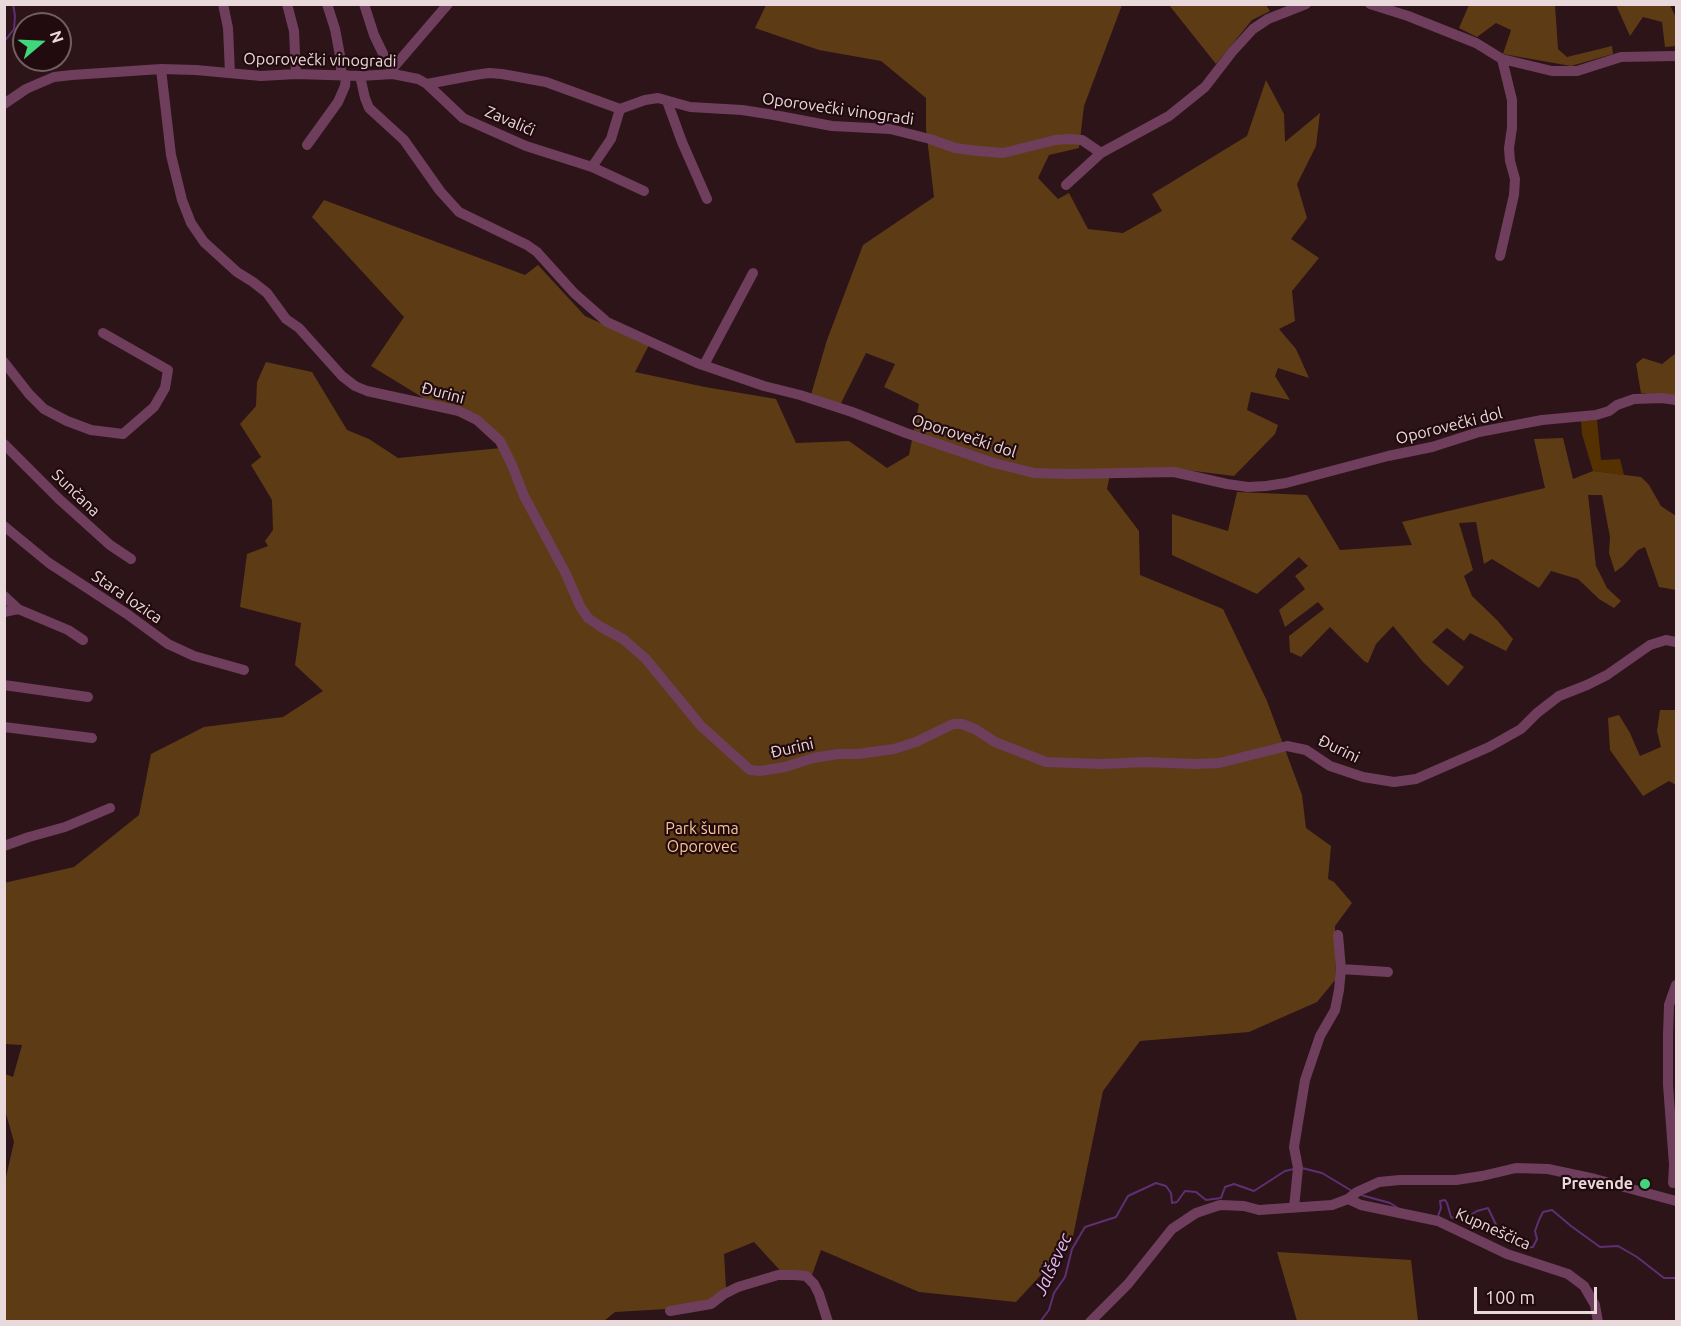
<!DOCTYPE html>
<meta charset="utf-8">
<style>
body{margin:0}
#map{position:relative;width:1681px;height:1326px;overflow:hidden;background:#2c1418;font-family:Ubuntu,sans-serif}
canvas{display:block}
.frame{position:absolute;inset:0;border:6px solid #ead9da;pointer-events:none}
.north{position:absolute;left:12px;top:12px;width:60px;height:60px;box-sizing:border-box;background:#220b0f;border:2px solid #725d60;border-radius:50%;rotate:71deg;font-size:16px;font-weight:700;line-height:24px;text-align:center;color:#ead9da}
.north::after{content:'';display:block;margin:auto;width:21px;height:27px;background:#40d77c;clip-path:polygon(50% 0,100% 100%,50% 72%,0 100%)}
.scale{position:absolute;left:1474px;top:1287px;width:123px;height:27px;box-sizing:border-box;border:3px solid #ead9da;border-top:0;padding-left:8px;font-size:18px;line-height:21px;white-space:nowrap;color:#ead9da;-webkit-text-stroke:4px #220b0f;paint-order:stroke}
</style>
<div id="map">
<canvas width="1681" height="1326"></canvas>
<div class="frame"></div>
<div class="north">N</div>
<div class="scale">100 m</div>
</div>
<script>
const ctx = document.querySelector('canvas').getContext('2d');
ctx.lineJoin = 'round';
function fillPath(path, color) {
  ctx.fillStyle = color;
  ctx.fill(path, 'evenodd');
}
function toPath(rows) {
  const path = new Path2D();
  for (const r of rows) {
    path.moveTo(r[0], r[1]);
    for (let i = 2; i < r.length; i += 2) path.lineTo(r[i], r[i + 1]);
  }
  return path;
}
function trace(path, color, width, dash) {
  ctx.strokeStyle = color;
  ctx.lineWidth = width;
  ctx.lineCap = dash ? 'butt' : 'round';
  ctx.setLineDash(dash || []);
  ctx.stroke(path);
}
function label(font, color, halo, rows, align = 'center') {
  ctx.font = font + ' Ubuntu,sans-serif';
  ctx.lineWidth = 4.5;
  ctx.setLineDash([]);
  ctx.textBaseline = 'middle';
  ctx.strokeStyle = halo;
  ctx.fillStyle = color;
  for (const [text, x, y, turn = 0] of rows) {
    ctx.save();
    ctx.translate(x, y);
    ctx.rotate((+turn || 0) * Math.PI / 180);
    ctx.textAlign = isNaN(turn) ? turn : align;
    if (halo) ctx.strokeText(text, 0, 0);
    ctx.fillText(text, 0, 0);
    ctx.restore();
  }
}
fillPath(toPath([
 [1597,420,1601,460,1620,459,1624,475,1593,471,1582,434,1581,421]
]), '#563100');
fillPath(toPath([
 [766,5,1122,5,1084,106,1079,148,1049,155,1038,178,1058,199,1069,193,1088,229,1123,233,1162,211,1152,194,1247,136,1266,80,1284,114,1285,142,1320,113,1316,146,1297,184,1307,218,1291,239,1319,258,1292,291,1295,321,1279,329,1296,349,1309,378,1278,368,1275,376,1290,400,1251,392,1247,410,1278,425,1275,434,1234,476,1178,469,1111,469,1107,489,1139,531,1140,575,1223,609,1267,701,1302,795,1306,828,1331,846,1328,879,1334,882,1352,903,1335,926,1336,979,1317,1002,1249,1032,1140,1041,1103,1091,1072,1241,1016,1302,919,1292,821,1250,811,1278,787,1278,754,1242,724,1254,726,1288,701,1307,615,1312,604,1321,5,1321,4,1186,14,1142,5,1110,5,1074,13,1077,22,1045,5,1044,4,883,74,867,139,815,151,754,204,727,283,717,323,691,295,665,301,623,240,607,247,554,268,546,265,541,273,530,272,500,251,465,261,457,240,424,256,406,257,382,266,362,312,372,347,430,369,439,398,458,501,448,479,426,435,405,371,366,404,317,312,217,324,200,525,275,538,265,585,316,649,345,635,372,705,387,776,399,796,443,849,441,887,468,909,455,919,404,884,387,895,364,866,353,839,407,810,398,827,340,863,245,934,197,926,129,926,98,881,61,819,50,755,28],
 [1169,5,1266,5,1270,11,1252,20,1216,64],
 [1469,5,1555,5,1558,49,1567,57,1612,46,1613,54,1571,66,1503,54,1511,30,1496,23,1477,37,1459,28],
 [1616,5,1670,5,1676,18,1676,46,1665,47,1662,22,1643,17,1630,36],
 [1676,353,1676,397,1641,393,1636,364,1643,358,1662,364],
 [1563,438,1573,479,1593,471,1641,477,1649,485,1661,506,1676,516,1676,590,1659,587,1645,547,1638,550,1623,566,1615,572,1609,553,1610,537,1602,495,1588,495,1596,566,1607,588,1621,601,1614,608,1599,599,1578,579,1551,571,1539,588,1492,559,1484,564,1476,522,1459,523,1473,570,1464,576,1472,596,1497,620,1513,639,1506,651,1470,633,1464,641,1447,628,1432,642,1464,667,1448,686,1423,662,1393,626,1376,644,1368,663,1364,661,1330,627,1301,657,1290,652,1289,636,1324,609,1318,602,1285,627,1279,610,1305,589,1295,576,1308,566,1299,557,1257,594,1172,555,1172,514,1228,531,1237,492,1307,495,1340,550,1412,545,1402,522,1545,488,1534,439],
 [1660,710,1676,710,1676,785,1669,781,1643,796,1610,750,1608,718,1619,715,1630,733,1640,756,1661,747,1657,731],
 [1277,1252,1411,1260,1418,1321,1297,1321]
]), '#5d3c15');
trace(toPath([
 [4,42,14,29,15,16,13,4],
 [1302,1168,1322,1173,1352,1191],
 [1361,1195,1390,1203,1398,1208],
 [1438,1216,1441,1208,1440,1201,1445,1200,1447,1203,1451,1217,1455,1219,1469,1216,1477,1211,1488,1208,1502,1237,1516,1242,1524,1248,1533,1247,1537,1239,1535,1231,1539,1220,1543,1212,1552,1210,1571,1226,1600,1247,1618,1246,1637,1257,1664,1278,1676,1278],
 [1040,1322,1049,1310,1054,1293,1065,1277,1072,1249,1085,1227,1116,1217,1128,1196,1156,1183,1166,1186,1171,1193,1172,1203,1177,1202,1185,1191,1196,1192,1206,1200,1221,1198,1225,1187,1234,1184,1254,1191,1285,1171,1294,1169]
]), '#5e3073', 2);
trace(toPath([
 [223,4,228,28,230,73],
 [287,4,294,31,296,74],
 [327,4,335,29,341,61,341,75],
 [364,4,374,35,388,64,393,68],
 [1370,4,1408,16,1476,43,1502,59,1552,71,1577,71,1621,57,1676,56],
 [161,69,171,155,182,200,191,223,204,242,237,272,253,282,267,293,286,319,299,328,342,376,355,386,367,391,459,411,477,420,500,441,512,465,524,496,566,574,580,606,588,618,601,627,623,639,645,658,701,726,750,770,760,771,785,767,813,758,838,754,858,754,894,749,916,742,953,724,962,724,975,729,995,742,1046,762,1102,764,1144,762,1195,764,1219,763,1287,746,1306,750,1330,766,1363,777,1394,782,1416,779,1489,747,1521,729,1537,713,1559,696,1587,685,1607,675,1650,645,1666,640,1676,642],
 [393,74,393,68,448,4],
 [360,76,365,98,369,108,404,140,440,191,459,212,527,245,537,252,574,293,607,322,697,363,764,386,800,395,852,412,906,433,994,463,1034,473,1069,474,1174,472,1227,484,1248,487,1266,486,1286,483,1388,456,1432,447,1479,432,1542,420,1596,415,1609,411,1617,405,1634,399,1662,398,1676,400],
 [427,84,475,75,489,73,502,74,546,82,620,109,645,100,658,98,690,107,742,110,774,115,832,126,890,129,930,139,955,148,978,151,1003,153,1055,140,1070,139,1082,140,1101,153,1169,116,1205,87,1232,52,1253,29,1268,19,1306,4],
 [667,101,682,142,707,199],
 [4,104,26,89,42,82,54,77,72,75,161,69,196,70,261,76,296,74,360,76,393,74,418,79,427,84,463,118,526,146,592,167,611,139,620,109],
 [307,145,338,102,345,86,346,75],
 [592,167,644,191],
 [1066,185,1101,153],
 [1500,256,1514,195,1515,179,1510,161,1509,148,1512,128,1512,100,1502,59],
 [4,362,29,394,44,409,67,421,91,430,123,434,154,407,165,388,168,370,103,333],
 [704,365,753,273],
 [4,444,59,499,110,545,131,559],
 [4,526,49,563,127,614,168,644,194,656,244,670],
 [4,596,18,609,68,630,83,640],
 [4,612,18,609],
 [4,685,88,697],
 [4,727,92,738],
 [4,846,29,837,65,827,110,808],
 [1341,969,1388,972],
 [1673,1183,1674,1165,1668,1085,1668,1035,1669,1005,1676,985],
 [1348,1199,1361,1205,1438,1221,1507,1254,1568,1274,1584,1286,1595,1305,1598,1322],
 [1294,1208,1298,1168,1294,1147,1305,1080,1320,1036,1335,1010,1339,990,1341,969,1338,935],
 [670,1311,711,1304,724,1294,738,1287,778,1275,794,1275,806,1276,814,1284,819,1294,828,1322],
 [1090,1322,1128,1284,1172,1229,1196,1213,1220,1205,1244,1206,1259,1210,1332,1205,1348,1199,1357,1192,1379,1182,1400,1180,1456,1180,1482,1176,1516,1168,1548,1169,1595,1179,1676,1201]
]), '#6f3e5d', 10);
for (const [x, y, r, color] of [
 [1645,1184,6,"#40d77c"]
]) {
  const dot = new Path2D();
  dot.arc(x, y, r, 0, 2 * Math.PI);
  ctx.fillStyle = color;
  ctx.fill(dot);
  trace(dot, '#220b0f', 2);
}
label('16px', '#ead9da', '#220b0f', [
 ["Oporovečki vinogradi",320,60,1],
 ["Oporovečki vinogradi",838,109,8],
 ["Zavalići",510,121,23],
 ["Đurini",443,393,15],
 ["Oporovečki dol",1449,426,-14],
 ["Oporovečki dol",964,436,18],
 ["Sunčana",76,493,44],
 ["Stara lozica",127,597,34],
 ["Đurini",792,748,-13],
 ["Đurini",1339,749,26],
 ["Kupneščica",1493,1229,24]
]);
label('16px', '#f9c692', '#220b0f', [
 ["Park šuma",702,829],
 ["Oporovec",702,847]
]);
label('bold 16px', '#ead9da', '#220b0f', [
 ["Prevende",1633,1184]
], 'right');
label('italic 18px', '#e2bcf6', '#220b0f', [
 ["Jalševec",1053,1264,-65]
]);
</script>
